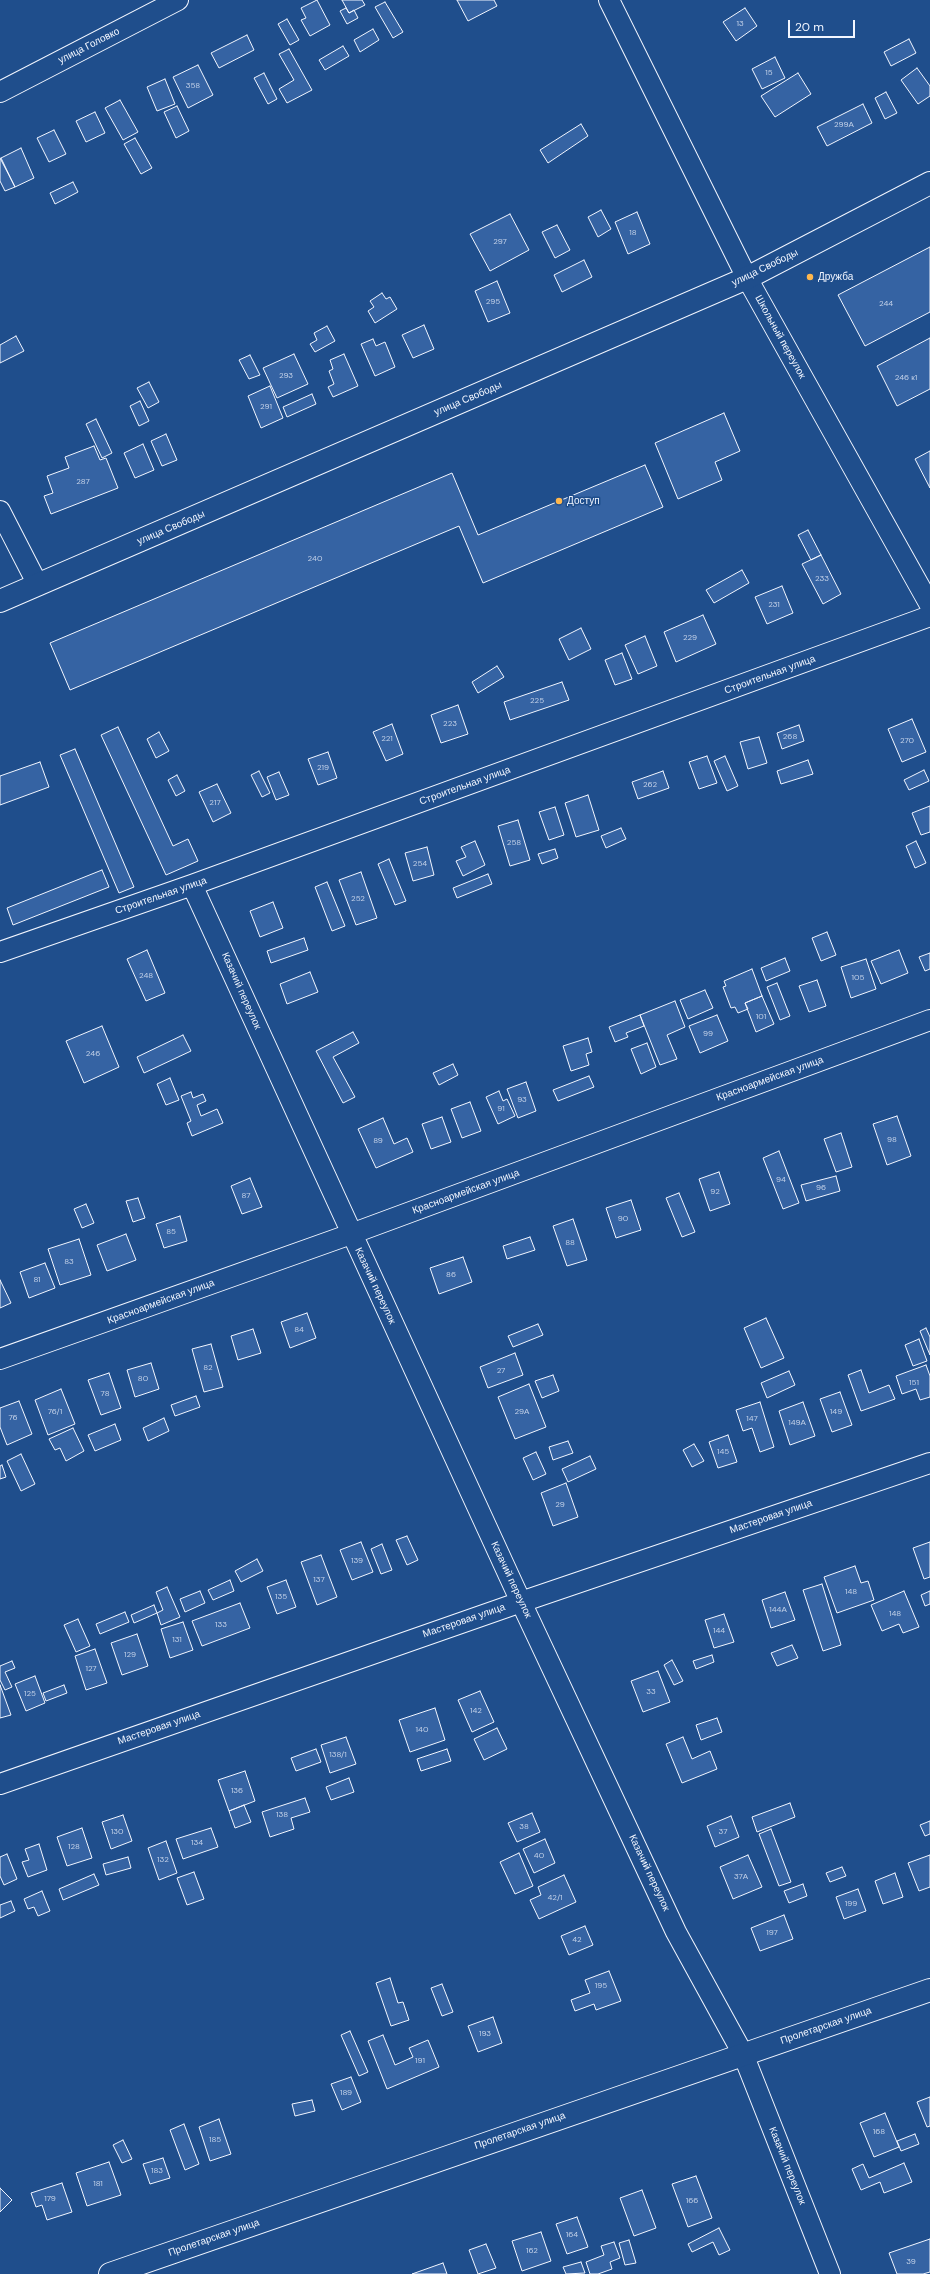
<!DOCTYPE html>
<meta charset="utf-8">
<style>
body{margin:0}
#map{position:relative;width:930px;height:2274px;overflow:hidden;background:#1f4e8c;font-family:"DM Sans",sans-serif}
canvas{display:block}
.scale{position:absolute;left:788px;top:20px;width:67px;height:18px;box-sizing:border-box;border:2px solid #f2f6ff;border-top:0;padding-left:5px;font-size:12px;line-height:14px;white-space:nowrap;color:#f2f6ff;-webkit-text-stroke:3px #1f4e8c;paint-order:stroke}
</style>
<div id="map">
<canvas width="930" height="2274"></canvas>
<div class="scale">20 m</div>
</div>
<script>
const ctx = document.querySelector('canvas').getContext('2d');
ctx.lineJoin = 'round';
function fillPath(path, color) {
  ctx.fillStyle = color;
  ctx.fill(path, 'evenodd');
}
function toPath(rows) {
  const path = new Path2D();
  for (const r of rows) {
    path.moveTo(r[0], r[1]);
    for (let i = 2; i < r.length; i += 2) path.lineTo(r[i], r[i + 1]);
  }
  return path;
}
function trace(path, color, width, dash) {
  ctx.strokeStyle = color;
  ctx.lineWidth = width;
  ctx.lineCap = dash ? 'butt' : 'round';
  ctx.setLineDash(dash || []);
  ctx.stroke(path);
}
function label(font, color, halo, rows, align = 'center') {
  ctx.font = font + ' "DM Sans",sans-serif';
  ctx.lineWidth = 3;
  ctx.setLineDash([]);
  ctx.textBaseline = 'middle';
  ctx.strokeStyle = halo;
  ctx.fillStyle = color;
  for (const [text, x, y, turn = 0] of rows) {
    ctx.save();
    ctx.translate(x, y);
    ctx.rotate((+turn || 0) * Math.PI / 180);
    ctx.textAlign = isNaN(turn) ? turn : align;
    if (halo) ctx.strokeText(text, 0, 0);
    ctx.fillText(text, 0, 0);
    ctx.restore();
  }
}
const building = toPath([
 [317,0,330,25,310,36,301,20,306,18,301,8,317,0],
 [342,0,362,0,365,5,349,13,342,0],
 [457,0,494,0,497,6,468,21,457,0],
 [385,2,403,32,393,38,375,7,385,2],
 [346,8,349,13,354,10,358,18,347,24,340,11,346,8],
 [745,8,757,26,736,41,723,22,745,8],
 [287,19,299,40,290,45,278,24,287,19],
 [373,29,379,40,360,52,354,40,373,29],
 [247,35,254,50,219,68,211,53,247,35],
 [909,39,916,53,891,66,884,52,909,39],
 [343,46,349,56,325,70,319,60,343,46],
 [289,49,312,90,287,103,279,89,294,80,279,54,289,49],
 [775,57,785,78,762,89,752,69,775,57],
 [198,65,213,95,188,108,173,77,198,65],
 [917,68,930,86,930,96,918,104,901,80,917,68],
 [264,73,277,99,268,104,254,78,264,73],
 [798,73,811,94,775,117,761,96,798,73],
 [165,79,175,104,157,111,147,87,165,79],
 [886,92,897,113,885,119,875,98,886,92],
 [120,100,138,132,123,140,105,108,120,100],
 [863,104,872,123,827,146,817,127,863,104],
 [177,106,189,131,176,138,164,112,177,106],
 [95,112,105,133,86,142,76,121,95,112],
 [581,124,588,136,548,163,540,150,581,124],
 [54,130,66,154,49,162,37,138,54,130],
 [135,138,152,168,141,174,124,144,135,138],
 [21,148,34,178,15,187,1,158,21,148],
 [0,158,15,187,5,191,0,181,0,158],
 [73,182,78,192,55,204,50,193,73,182],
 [601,210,611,229,598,237,588,217,601,210],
 [637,212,650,244,628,254,615,222,637,212],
 [510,214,529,250,490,271,470,234,510,214],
 [557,225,570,250,555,258,542,232,557,225],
 [930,247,930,312,865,346,838,295,930,247],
 [584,260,592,277,562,292,554,275,584,260],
 [497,281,510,313,488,322,475,291,497,281],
 [382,293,386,299,390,297,397,309,375,323,368,311,374,307,370,301,382,293],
 [424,325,434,349,413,358,402,335,424,325],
 [327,326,335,341,315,352,310,344,317,340,314,333,327,326],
 [16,336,24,351,0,363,0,345,16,336],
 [930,338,930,389,897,406,877,366,930,338],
 [373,339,376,346,385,342,395,367,375,376,361,344,373,339],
 [294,354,308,384,277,398,263,368,294,354],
 [344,354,358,386,333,397,328,387,334,384,329,371,333,369,330,360,344,354],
 [250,355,260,375,249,379,239,360,250,355],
 [149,382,159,402,148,408,137,388,149,382],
 [270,386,283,418,261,428,248,396,270,386],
 [312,394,316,404,287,417,283,407,312,394],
 [140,401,149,421,139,426,130,406,140,401],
 [724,413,740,451,715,462,722,480,678,499,655,443,724,413],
 [96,419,112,453,102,458,86,424,96,419],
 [166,434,177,460,162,466,151,441,166,434],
 [143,444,154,470,135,478,124,453,143,444],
 [94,446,100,460,106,458,118,488,51,514,44,496,53,493,47,476,69,468,65,457,94,446],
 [930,451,930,488,915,459,930,451],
 [645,465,663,507,483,583,459,526,70,690,50,643,452,473,478,535,645,465],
 [808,530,821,555,811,560,798,535,808,530],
 [821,555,841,594,823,604,802,564,821,555],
 [742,570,749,583,714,603,706,590,742,570],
 [782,586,793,613,767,624,755,597,782,586],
 [703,615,716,644,676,662,664,632,703,615],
 [581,628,591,649,569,660,559,639,581,628],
 [645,636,657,666,638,674,625,645,645,636],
 [622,653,632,679,615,685,605,660,622,653],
 [497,666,504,677,478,693,472,682,497,666],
 [562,682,569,700,510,720,504,702,562,682],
 [458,705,468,734,441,743,431,715,458,705],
 [912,719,926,752,902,762,888,729,912,719],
 [392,724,403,754,386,761,373,732,392,724],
 [799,725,804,741,782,749,777,733,799,725],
 [118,727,173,846,188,839,198,861,166,875,101,735,118,727],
 [159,732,169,751,156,758,147,739,159,732],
 [759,737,767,763,748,769,740,742,759,737],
 [75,749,134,887,119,893,60,755,75,749],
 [328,752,337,778,318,785,308,759,328,752],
 [707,756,717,783,699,789,689,762,707,756],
 [725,756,738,786,727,791,714,761,725,756],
 [808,760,813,774,781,784,777,771,808,760],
 [40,762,49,787,0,805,0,776,40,762],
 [924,770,929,781,909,790,904,780,924,770],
 [259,771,270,793,262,797,251,775,259,771],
 [663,771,669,788,638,799,632,782,663,771],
 [279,772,289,795,276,800,267,777,279,772],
 [177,775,185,791,176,796,168,780,177,775],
 [217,784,231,813,213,822,199,792,217,784],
 [588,795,599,830,576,837,565,803,588,795],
 [930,806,930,832,921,835,912,813,930,806],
 [555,807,564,835,549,840,539,812,555,807],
 [518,820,530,860,510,866,498,826,518,820],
 [621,828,626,839,606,848,601,836,621,828],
 [475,841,485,865,463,876,456,861,466,857,461,847,475,841],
 [916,841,926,863,915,868,906,846,916,841],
 [427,847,434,875,413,881,405,853,427,847],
 [555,849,558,858,542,864,538,854,555,849],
 [389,859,406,901,395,905,378,864,389,859],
 [102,870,109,887,13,925,7,908,102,870],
 [361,872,377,918,356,925,339,880,361,872],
 [488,874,492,884,457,898,453,888,488,874],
 [327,882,345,926,332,931,315,887,327,882],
 [273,902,283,928,260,937,250,911,273,902],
 [827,932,836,955,821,961,812,938,827,932],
 [304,938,308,950,271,963,267,951,304,938],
 [147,950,165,993,146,1001,127,959,147,950],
 [899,950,908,973,881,984,871,961,899,950],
 [930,953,930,969,925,971,919,957,930,953],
 [785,958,790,971,766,981,761,968,785,958],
 [866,959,876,989,851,998,841,967,866,959],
 [752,969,762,996,745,1003,748,1009,738,1013,735,1007,731,1008,723,987,726,986,724,981,752,969],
 [310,972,318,992,287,1004,280,984,310,972],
 [817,980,826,1006,809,1012,799,986,817,980],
 [777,983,790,1016,780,1020,767,987,777,983],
 [705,990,713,1008,688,1019,680,1000,705,990],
 [762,996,774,1024,756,1032,745,1003,762,996],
 [675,1001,685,1027,667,1035,677,1059,660,1065,640,1015,675,1001],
 [640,1015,644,1026,626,1033,628,1037,615,1042,609,1027,640,1015],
 [717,1015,728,1041,700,1053,689,1026,717,1015],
 [102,1026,119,1067,84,1083,66,1041,102,1026],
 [353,1032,359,1043,333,1057,355,1097,343,1103,316,1051,353,1032],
 [183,1035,191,1051,144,1073,137,1057,183,1035],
 [588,1038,592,1052,586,1054,589,1065,571,1071,563,1046,588,1038],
 [647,1043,656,1067,641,1074,631,1049,647,1043],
 [453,1064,458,1075,439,1085,433,1073,453,1064],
 [589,1076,594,1087,558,1101,553,1090,589,1076],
 [170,1078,179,1100,166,1105,157,1084,170,1078],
 [526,1082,536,1111,518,1118,507,1089,526,1082],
 [499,1091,503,1101,507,1099,515,1116,498,1124,486,1097,499,1091],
 [191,1092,193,1098,203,1094,206,1101,197,1105,201,1116,217,1109,223,1123,192,1136,187,1123,191,1121,181,1096,191,1092],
 [470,1102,481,1131,462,1138,451,1109,470,1102],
 [897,1116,911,1156,887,1165,873,1124,897,1116],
 [442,1117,451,1142,431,1149,422,1124,442,1117],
 [383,1118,394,1144,407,1138,413,1152,376,1168,358,1129,383,1118],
 [841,1133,852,1167,836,1172,824,1139,841,1133],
 [779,1151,799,1203,783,1209,763,1158,779,1151],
 [719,1172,730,1204,710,1211,699,1179,719,1172],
 [836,1176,840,1191,806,1201,801,1185,836,1176],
 [250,1178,262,1207,242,1214,231,1186,250,1178],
 [679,1193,695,1232,682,1237,666,1198,679,1193],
 [138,1198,145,1218,133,1222,126,1201,138,1198],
 [631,1200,641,1230,616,1238,606,1208,631,1200],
 [86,1204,94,1223,82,1228,74,1209,86,1204],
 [180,1216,187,1241,164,1248,156,1224,180,1216],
 [573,1219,587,1260,567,1266,553,1226,573,1219],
 [126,1234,136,1260,107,1271,97,1245,126,1234],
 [530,1237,535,1250,507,1259,503,1246,530,1237],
 [79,1239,91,1275,60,1285,48,1249,79,1239],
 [463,1257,472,1282,439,1294,430,1268,463,1257],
 [45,1263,55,1288,29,1298,20,1272,45,1263],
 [0,1280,11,1303,0,1308,0,1280],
 [307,1313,316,1338,290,1348,281,1322,307,1313],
 [766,1318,784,1358,761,1368,744,1328,766,1318],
 [538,1324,543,1335,513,1347,508,1336,538,1324],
 [926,1328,930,1337,930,1355,920,1331,926,1328],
 [253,1329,261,1353,238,1360,231,1336,253,1329],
 [919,1339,927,1361,913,1366,905,1345,919,1339],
 [211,1344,223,1387,204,1392,192,1349,211,1344],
 [515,1353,523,1375,488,1388,480,1367,515,1353],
 [151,1363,159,1389,135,1397,127,1370,151,1363],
 [926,1365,930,1376,930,1397,920,1400,916,1389,902,1394,896,1376,926,1365],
 [861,1370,869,1393,889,1385,895,1399,861,1411,848,1375,861,1370],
 [789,1371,795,1385,767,1398,761,1383,789,1371],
 [109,1373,121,1408,101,1415,88,1380,109,1373],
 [553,1375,559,1391,542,1398,535,1381,553,1375],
 [529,1384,546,1427,515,1439,498,1397,529,1384],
 [61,1389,75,1424,48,1435,35,1400,61,1389],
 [840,1392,852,1425,832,1432,820,1399,840,1392],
 [196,1396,200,1407,175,1416,171,1405,196,1396],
 [19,1401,32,1434,7,1445,0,1427,0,1408,19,1401],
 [760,1402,774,1447,760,1452,752,1428,743,1431,736,1410,760,1402],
 [803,1402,815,1436,790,1445,779,1411,803,1402],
 [164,1418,169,1431,148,1441,143,1428,164,1418],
 [115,1424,121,1440,95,1451,88,1435,115,1424],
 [73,1428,84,1451,66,1461,60,1448,55,1450,49,1439,73,1428],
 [728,1435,737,1462,718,1468,709,1442,728,1435],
 [568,1441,573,1453,553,1460,549,1447,568,1441],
 [694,1444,704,1461,692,1467,683,1450,694,1444],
 [536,1452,546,1474,533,1480,523,1458,536,1452],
 [21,1454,35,1484,21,1491,7,1461,21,1454],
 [590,1456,596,1469,568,1482,562,1469,590,1456],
 [2,1465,6,1477,0,1479,0,1466,2,1465],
 [566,1483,578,1517,553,1526,541,1493,566,1483],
 [407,1536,418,1560,407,1565,396,1540,407,1536],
 [361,1542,373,1572,352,1580,340,1550,361,1542],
 [930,1542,930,1577,924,1579,913,1548,930,1542],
 [382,1544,392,1570,381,1574,371,1549,382,1544],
 [321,1555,337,1597,317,1605,301,1562,321,1555],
 [257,1559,263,1571,241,1582,235,1571,257,1559],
 [855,1566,861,1583,868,1581,874,1600,837,1613,824,1577,855,1566],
 [230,1580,234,1591,213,1600,208,1590,230,1580],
 [286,1580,296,1607,277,1614,267,1587,286,1580],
 [822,1584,841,1645,823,1651,803,1590,822,1584],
 [167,1587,180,1617,161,1625,157,1613,163,1610,156,1592,167,1587],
 [200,1591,205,1603,185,1612,180,1599,200,1591],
 [904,1591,919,1627,903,1633,899,1624,882,1631,871,1605,904,1591],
 [930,1591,930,1604,925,1606,921,1595,930,1591],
 [785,1592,795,1620,771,1628,762,1600,785,1592],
 [240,1603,250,1628,202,1646,192,1621,240,1603],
 [154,1605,157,1613,134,1623,131,1615,154,1605],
 [125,1612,129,1622,100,1634,96,1624,125,1612],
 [724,1614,734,1642,714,1648,705,1620,724,1614],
 [78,1619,90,1646,76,1652,64,1625,78,1619],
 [183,1622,193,1650,170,1658,161,1629,183,1622],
 [137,1634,148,1666,122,1675,111,1643,137,1634],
 [792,1645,798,1658,777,1666,771,1653,792,1645],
 [95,1649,107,1683,86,1690,75,1656,95,1649],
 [712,1655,714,1662,696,1669,693,1661,712,1655],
 [672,1660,683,1681,674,1685,664,1665,672,1660],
 [12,1661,15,1668,5,1672,12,1687,5,1690,0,1680,0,1666,12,1661],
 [658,1671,670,1702,643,1712,631,1681,658,1671],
 [35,1676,45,1703,26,1711,15,1684,35,1676],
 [0,1685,11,1715,0,1718,0,1685],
 [64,1685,67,1693,46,1701,43,1693,64,1685],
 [480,1691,494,1722,472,1732,458,1700,480,1691],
 [435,1708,445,1740,410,1752,399,1720,435,1708],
 [717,1718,722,1732,701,1740,696,1725,717,1718],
 [497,1728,507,1749,484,1760,474,1739,497,1728],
 [346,1737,356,1764,330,1773,321,1745,346,1737],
 [683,1737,692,1759,710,1751,717,1769,682,1783,666,1744,683,1737],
 [316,1749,321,1762,296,1771,291,1758,316,1749],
 [447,1749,451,1761,421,1771,417,1759,447,1749],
 [245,1771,255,1801,229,1811,218,1780,245,1771],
 [349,1778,354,1792,331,1800,326,1787,349,1778],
 [305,1798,310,1812,291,1818,294,1829,270,1837,262,1812,305,1798],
 [790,1803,795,1817,757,1832,752,1817,790,1803],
 [244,1805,251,1822,235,1828,229,1811,244,1805],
 [532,1813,540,1832,517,1842,508,1823,532,1813],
 [123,1815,132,1841,111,1849,102,1822,123,1815],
 [731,1816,739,1837,715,1847,707,1826,731,1816],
 [930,1821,930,1834,925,1836,920,1825,930,1821],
 [82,1828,92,1858,67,1866,57,1837,82,1828],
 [211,1828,218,1847,183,1859,176,1839,211,1828],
 [771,1829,791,1882,779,1886,759,1834,771,1829],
 [545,1839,555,1863,534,1873,523,1849,545,1839],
 [166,1841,177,1873,159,1880,148,1848,166,1841],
 [39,1844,47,1870,28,1877,22,1862,29,1860,25,1849,39,1844],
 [519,1853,533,1886,515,1894,500,1862,519,1853],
 [7,1854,17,1879,4,1885,0,1876,0,1857,7,1854],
 [748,1855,762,1887,733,1899,720,1867,748,1855],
 [930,1855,930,1887,919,1891,908,1863,930,1855],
 [128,1857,131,1868,106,1875,103,1864,128,1857],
 [842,1867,846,1876,830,1882,826,1873,842,1867],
 [194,1872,204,1899,187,1905,177,1878,194,1872],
 [895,1873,903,1897,883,1904,875,1881,895,1873],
 [94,1874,99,1885,63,1900,59,1889,94,1874],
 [564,1875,576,1902,539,1919,530,1900,541,1895,538,1887,564,1875],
 [803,1884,807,1896,789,1903,784,1891,803,1884],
 [858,1889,866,1911,844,1919,836,1897,858,1889],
 [42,1891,50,1911,38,1916,34,1907,28,1909,24,1899,42,1891],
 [11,1901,15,1911,0,1918,0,1905,11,1901],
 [784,1915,793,1939,760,1951,751,1928,784,1915],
 [585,1926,593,1945,569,1955,561,1936,585,1926],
 [609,1971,621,2001,596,2010,594,2004,575,2011,571,2000,590,1993,585,1980,609,1971],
 [390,1978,398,2003,403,2002,409,2020,391,2026,376,1983,390,1978],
 [442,1984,453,2012,442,2016,431,1988,442,1984],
 [493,2017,502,2043,478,2052,468,2026,493,2017],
 [350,2031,368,2072,359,2076,341,2035,350,2031],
 [383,2035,395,2065,413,2057,409,2048,428,2040,439,2067,387,2089,368,2041,383,2035],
 [351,2077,361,2102,342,2110,331,2084,351,2077],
 [930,2097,930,2126,927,2127,917,2102,930,2097],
 [312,2100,315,2111,295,2116,292,2104,312,2100],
 [885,2113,899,2147,874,2157,860,2123,885,2113],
 [219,2119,231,2154,210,2161,199,2127,219,2119],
 [184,2124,199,2164,185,2170,170,2130,184,2124],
 [915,2134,919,2144,901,2151,897,2141,915,2134],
 [123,2140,132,2159,122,2163,113,2145,123,2140],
 [163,2158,170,2178,150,2184,143,2164,163,2158],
 [109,2162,121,2195,87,2206,76,2173,109,2162],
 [904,2163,912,2182,884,2193,880,2182,861,2190,852,2169,863,2164,869,2178,904,2163],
 [696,2176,712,2218,688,2227,672,2184,696,2176],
 [62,2183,72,2212,47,2220,42,2205,36,2207,31,2193,62,2183],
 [0,2188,12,2200,0,2212,0,2188],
 [642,2190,656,2228,634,2236,620,2198,642,2190],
 [577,2217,588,2247,567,2254,556,2224,577,2217],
 [719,2228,730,2250,719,2255,713,2242,692,2252,688,2244,719,2228],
 [541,2232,551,2261,522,2271,512,2241,541,2232],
 [930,2239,930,2272,923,2274,897,2274,889,2253,930,2239],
 [629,2240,636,2263,625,2265,619,2243,629,2240],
 [614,2242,620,2258,610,2262,612,2269,598,2274,590,2274,586,2262,604,2255,601,2246,614,2242],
 [486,2244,496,2268,478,2274,469,2250,486,2244],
 [581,2262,585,2273,566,2274,563,2267,581,2262],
 [443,2263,447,2274,412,2274,443,2263]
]);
fillPath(building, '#3563a3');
trace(building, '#f2f6ff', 1);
const street = toPath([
 [609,0,747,278,930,605],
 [0,92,178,0],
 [0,511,38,585],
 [192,885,521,1602,676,1932,743,2054,830,2274],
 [0,952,192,885,930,616],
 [0,1359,351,1234,930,1020],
 [0,1784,521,1602,930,1463]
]);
const secondary = toPath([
 [0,601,747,278,930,183],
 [110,2274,930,1990]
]);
trace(street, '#f2f6ff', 22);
trace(secondary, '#f2f6ff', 24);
trace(street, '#1f4e8c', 20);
trace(secondary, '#1f4e8c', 22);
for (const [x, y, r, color] of [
 [810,277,4,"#ffb74d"],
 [559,501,4,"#ffb74d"]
]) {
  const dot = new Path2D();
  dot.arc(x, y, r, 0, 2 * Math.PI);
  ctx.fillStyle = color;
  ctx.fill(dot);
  trace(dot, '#1f4e8c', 1.5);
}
label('8px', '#c3d1e8', null, [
 ["13",740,24],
 ["15",769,73],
 ["358",193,86],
 ["299А",844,125],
 ["18",633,233],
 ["297",500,242],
 ["295",493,302],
 ["244",886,304],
 ["293",286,376],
 ["246 к1",906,378],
 ["291",266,407],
 ["287",83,482],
 ["240",315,559],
 ["233",822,579],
 ["231",774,605],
 ["229",690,638],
 ["225",537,701],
 ["223",450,724],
 ["268",790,737],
 ["221",387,739],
 ["270",907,741],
 ["219",323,768],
 ["262",650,785],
 ["217",215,803],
 ["258",514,843],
 ["254",420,864],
 ["252",358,899],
 ["248",146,976],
 ["105",858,978],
 ["101",761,1017],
 ["99",708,1034],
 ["246",93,1054],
 ["93",522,1100],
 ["91",501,1109],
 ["98",892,1140],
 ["89",378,1141],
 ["94",781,1180],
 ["96",821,1188],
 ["92",715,1192],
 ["87",246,1196],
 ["90",623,1219],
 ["85",171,1232],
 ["88",570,1243],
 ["83",69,1262],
 ["86",451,1275],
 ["81",37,1280],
 ["84",299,1330],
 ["82",208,1368],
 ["27",501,1371],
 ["80",143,1379],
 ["151",914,1383],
 ["78",105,1394],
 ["76/1",55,1412],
 ["29А",522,1412],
 ["149",836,1412],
 ["76",13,1418],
 ["147",752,1419],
 ["149А",797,1423],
 ["145",723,1452],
 ["29",560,1505],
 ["139",357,1561],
 ["137",319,1580],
 ["148",851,1592],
 ["135",281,1597],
 ["144А",778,1610],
 ["148",895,1614],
 ["133",221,1625],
 ["144",719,1631],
 ["131",177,1640],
 ["129",130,1655],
 ["127",91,1669],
 ["33",651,1692],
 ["125",30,1694],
 ["142",476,1711],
 ["140",422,1730],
 ["138/1",338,1755],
 ["136",237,1791],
 ["138",282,1815],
 ["38",524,1827],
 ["130",117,1832],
 ["37",723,1832],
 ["134",197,1843],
 ["128",74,1847],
 ["40",539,1856],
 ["132",163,1860],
 ["37А",741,1877],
 ["42/1",555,1898],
 ["199",851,1904],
 ["197",772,1933],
 ["42",577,1940],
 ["195",601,1986],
 ["193",485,2034],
 ["191",420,2061],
 ["189",346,2093],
 ["168",879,2132],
 ["185",215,2140],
 ["183",157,2171],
 ["181",98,2184],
 ["179",50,2199],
 ["166",692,2201],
 ["164",572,2235],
 ["162",532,2251],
 ["39",911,2262]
]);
label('10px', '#f2f6ff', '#1f4e8c', [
 ["улица Головко",89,46,-27],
 ["улица Свободы",765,268,-26],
 ["Школьный переулок",780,337,61],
 ["улица Свободы",468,399,-23],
 ["улица Свободы",171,528,-23],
 ["Строительная улица",770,675,-20],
 ["Строительная улица",465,786,-20],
 ["Строительная улица",161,896,-19],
 ["Казачий переулок",241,991,66],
 ["Красноармейская улица",770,1079,-20],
 ["Красноармейская улица",466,1192,-20],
 ["Казачий переулок",375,1286,65],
 ["Красноармейская улица",161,1302,-20],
 ["Мастеровая улица",771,1517,-19],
 ["Казачий переулок",511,1580,65],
 ["Мастеровая улица",464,1621,-19],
 ["Мастеровая улица",159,1728,-19],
 ["Казачий переулок",649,1873,65],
 ["Пролетарская улица",826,2026,-19],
 ["Пролетарская улица",520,2131,-19],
 ["Казачий переулок",787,2166,68],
 ["Пролетарская улица",214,2238,-19]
]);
label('10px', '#f2f6ff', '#1f4e8c', [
 ["Дружба",818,277],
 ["Доступ",567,501]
], 'left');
</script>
